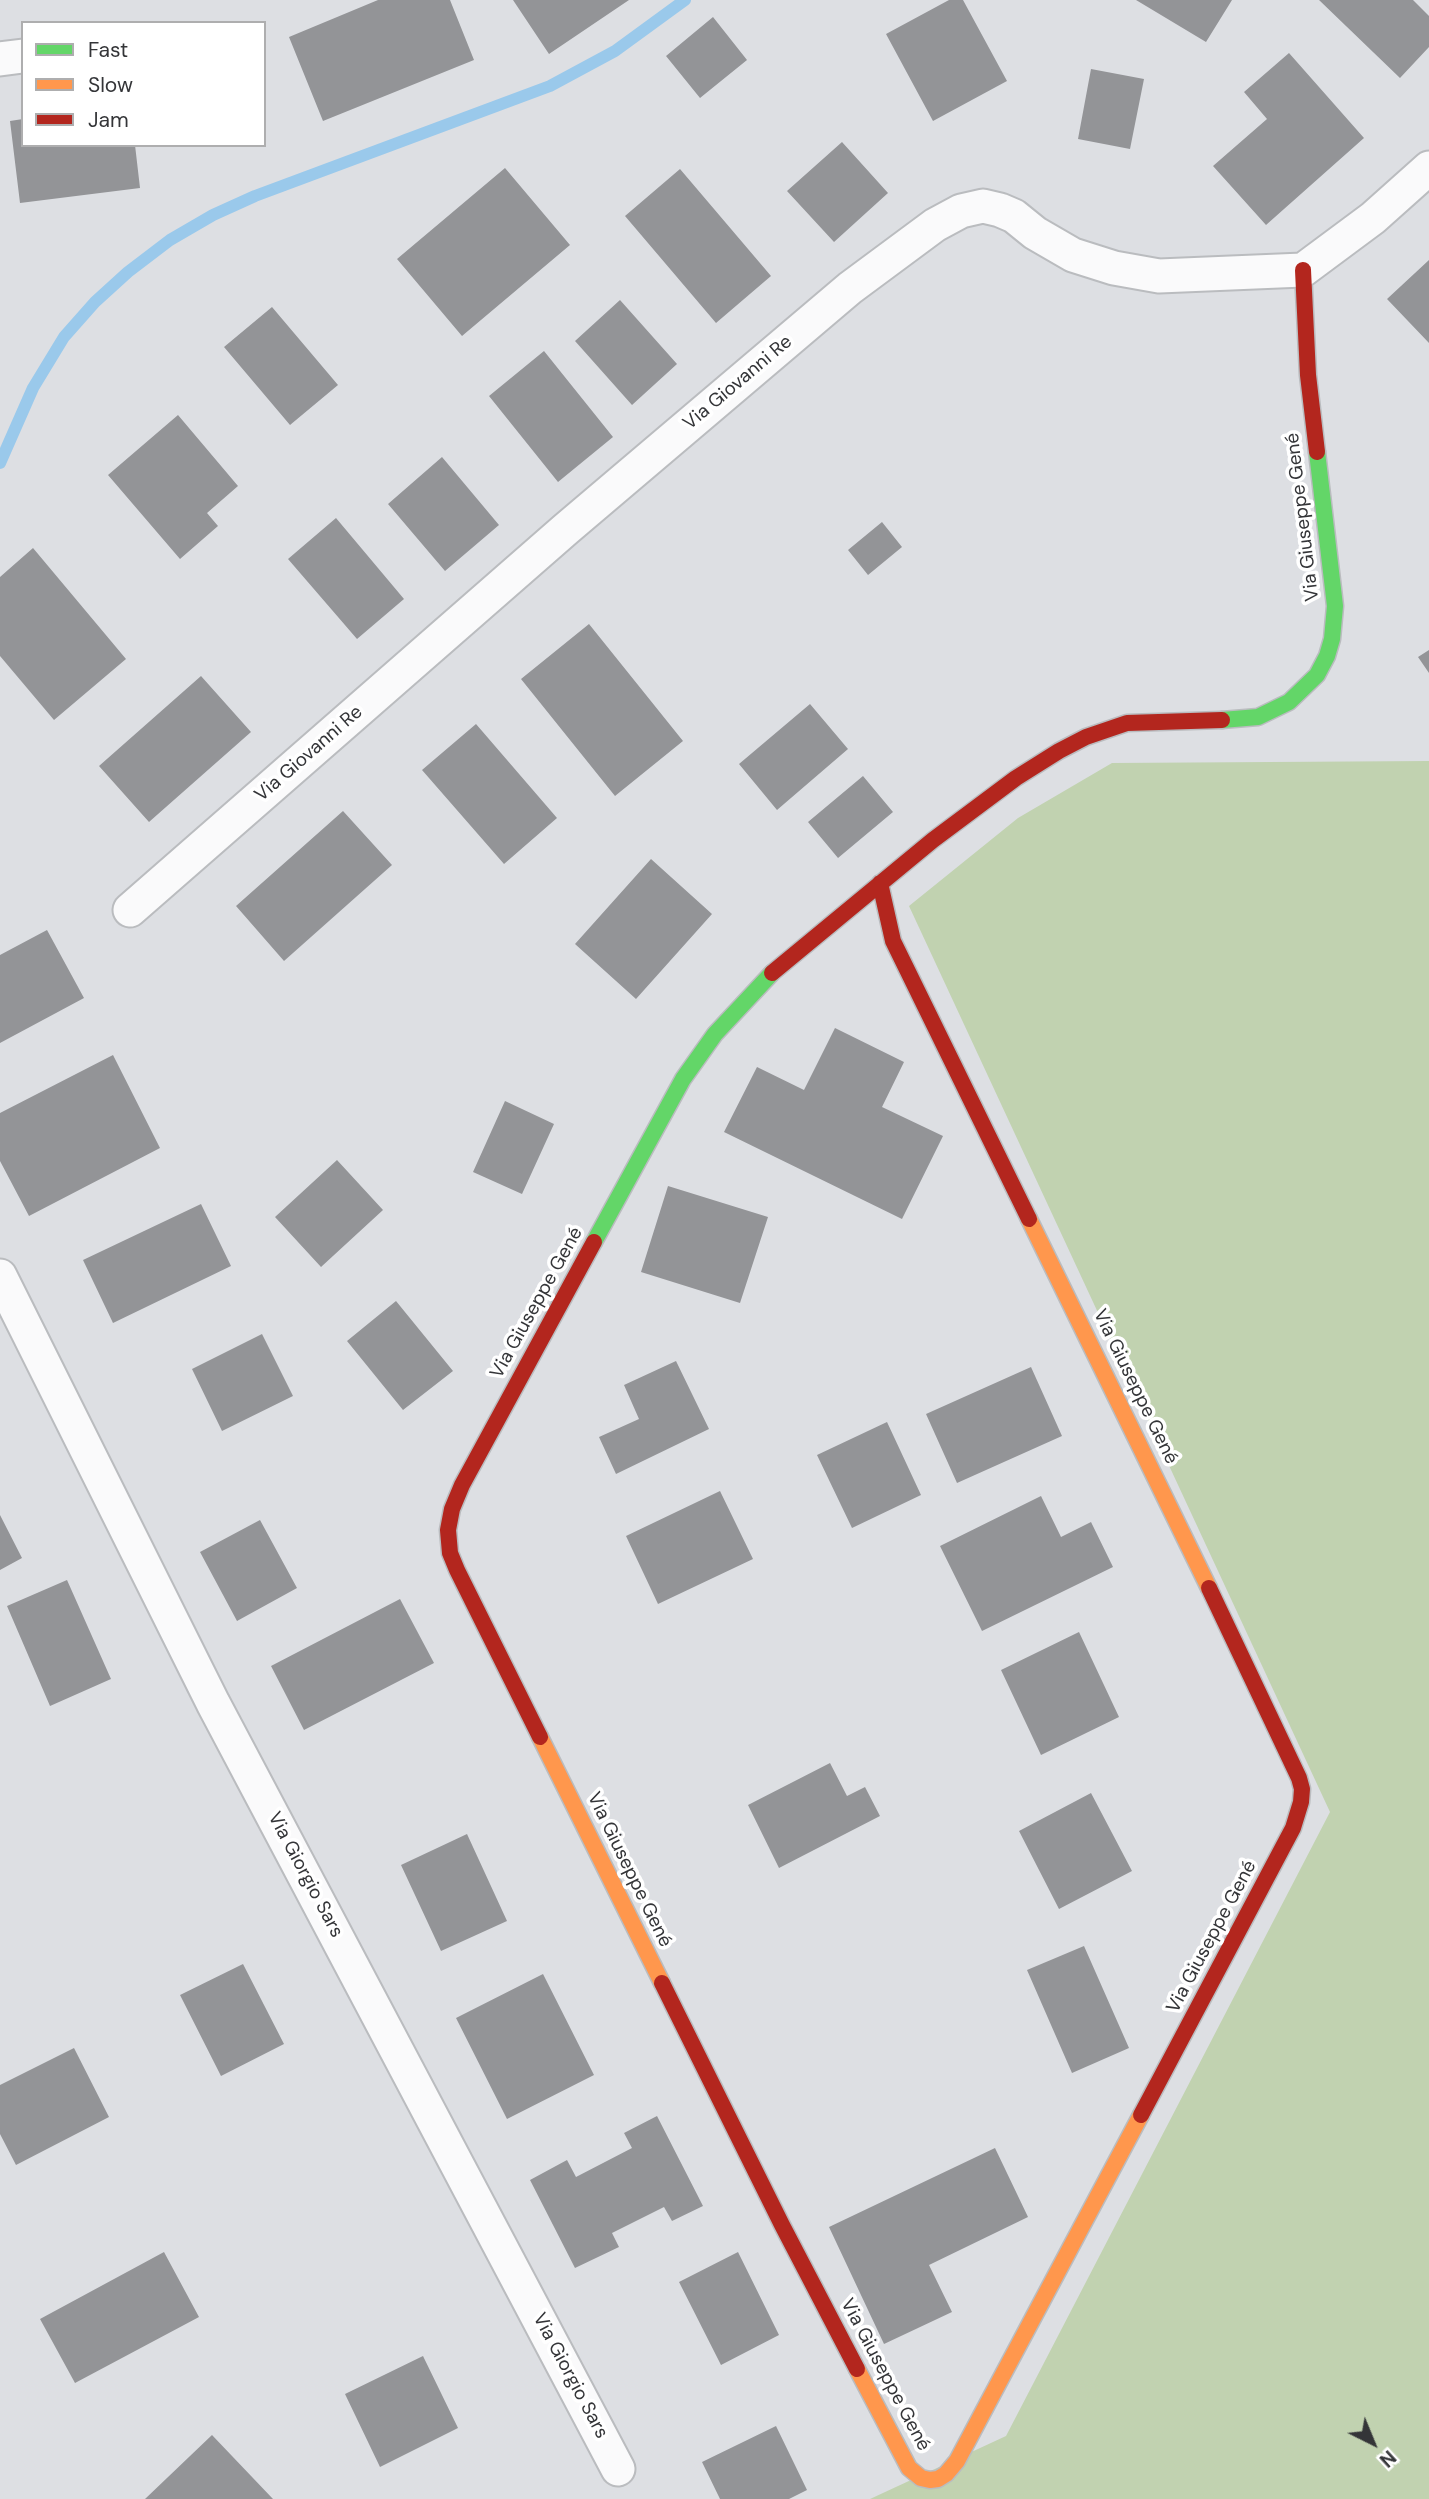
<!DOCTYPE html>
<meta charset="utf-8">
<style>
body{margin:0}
#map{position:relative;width:1429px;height:2499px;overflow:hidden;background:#dddfe3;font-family:"DM Sans",sans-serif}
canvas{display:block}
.legend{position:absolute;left:21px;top:21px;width:245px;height:126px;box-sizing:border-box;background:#fff;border:2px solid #aeaeaf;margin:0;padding:9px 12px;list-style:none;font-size:21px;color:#343538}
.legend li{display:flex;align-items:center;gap:14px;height:35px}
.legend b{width:35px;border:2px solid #aeaeaf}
.north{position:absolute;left:1338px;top:2408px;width:70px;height:70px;-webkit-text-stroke:5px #fff;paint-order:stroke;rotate:137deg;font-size:19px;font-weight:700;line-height:28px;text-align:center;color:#343538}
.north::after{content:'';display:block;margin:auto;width:24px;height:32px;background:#343538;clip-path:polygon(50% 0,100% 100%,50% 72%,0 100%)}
</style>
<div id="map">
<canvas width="1429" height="2499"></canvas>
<ul class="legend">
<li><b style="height:9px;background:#63d668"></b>Fast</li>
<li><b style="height:9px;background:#ff974d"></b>Slow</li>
<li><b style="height:9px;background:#b3261e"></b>Jam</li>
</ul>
<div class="north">N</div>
</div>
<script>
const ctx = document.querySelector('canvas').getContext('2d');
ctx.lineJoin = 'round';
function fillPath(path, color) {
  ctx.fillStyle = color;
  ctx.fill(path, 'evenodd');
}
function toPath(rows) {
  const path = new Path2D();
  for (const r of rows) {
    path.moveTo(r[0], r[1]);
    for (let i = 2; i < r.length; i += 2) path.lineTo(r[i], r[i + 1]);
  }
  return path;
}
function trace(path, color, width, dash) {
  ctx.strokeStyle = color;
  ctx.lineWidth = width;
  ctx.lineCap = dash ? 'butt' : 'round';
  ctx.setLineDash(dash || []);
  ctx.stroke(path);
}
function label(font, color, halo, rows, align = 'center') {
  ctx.font = font + ' "DM Sans",sans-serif';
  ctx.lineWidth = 7;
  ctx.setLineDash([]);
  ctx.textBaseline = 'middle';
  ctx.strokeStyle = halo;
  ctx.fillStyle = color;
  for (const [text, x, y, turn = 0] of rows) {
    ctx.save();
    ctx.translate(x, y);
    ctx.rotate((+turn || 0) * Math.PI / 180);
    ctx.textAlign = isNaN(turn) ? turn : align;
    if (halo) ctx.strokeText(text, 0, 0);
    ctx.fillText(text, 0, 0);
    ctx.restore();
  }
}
fillPath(toPath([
 [1429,761,1429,2499,870,2499,1006,2436,1330,1812,909,906,1018,818,1112,763]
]), '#c1d2b0');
trace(toPath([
 [0,463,33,388,64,337,95,302,128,272,170,240,213,215,255,196,550,86,615,51,685,0]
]), '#9ac9eb', 12);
fillPath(toPath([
 [378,0,450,0,474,60,323,121,289,37],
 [513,0,629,0,549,54],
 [949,0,963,0,1007,81,933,121,886,34],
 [1136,0,1232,0,1206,42],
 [1319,0,1413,0,1429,16,1429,47,1400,78],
 [713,17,747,60,700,98,666,56],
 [1289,53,1364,138,1266,225,1213,166,1267,119,1244,92],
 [1091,69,1144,79,1130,149,1078,139],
 [23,119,23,145,135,145,140,188,20,203,10,121],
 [842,142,888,193,834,242,787,191],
 [505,168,570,245,462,336,397,259],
 [680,169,771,276,716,323,625,216],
 [1429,260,1429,343,1387,299],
 [620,300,677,364,632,405,575,341],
 [272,307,338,385,290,425,224,347],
 [544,351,613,437,558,482,489,396],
 [178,415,238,486,207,513,218,526,180,559,108,475],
 [442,457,499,525,445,571,388,504],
 [336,518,404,599,357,639,288,559],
 [882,522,902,547,868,575,848,550],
 [33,548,126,659,54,720,0,656,0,577],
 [589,624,683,741,615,796,521,679],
 [1429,650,1429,673,1418,657],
 [201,676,251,732,149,822,99,766],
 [810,704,848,749,777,810,739,764],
 [476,724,557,818,504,864,422,770],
 [863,776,893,812,838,858,808,822],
 [343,811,392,865,284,961,236,906],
 [651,859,712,914,636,999,575,944],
 [47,930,84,998,0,1043,0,955],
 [835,1028,904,1062,882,1107,943,1136,902,1219,724,1132,757,1067,804,1090],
 [113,1055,160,1148,29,1216,0,1161,0,1113],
 [505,1101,554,1124,522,1194,473,1172],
 [337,1160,383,1210,321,1267,275,1217],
 [668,1186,768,1217,740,1303,641,1272],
 [201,1204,231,1266,113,1323,83,1260],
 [396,1301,453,1371,403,1410,347,1341],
 [262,1334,293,1396,222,1431,192,1369],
 [676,1361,709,1429,616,1474,599,1437,639,1419,624,1385],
 [1031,1367,1062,1436,957,1483,926,1414],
 [887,1422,921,1495,852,1528,817,1455],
 [720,1491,753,1559,658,1604,626,1536],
 [1041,1496,1061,1537,1091,1522,1113,1567,982,1631,940,1546],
 [0,1515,22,1558,0,1570],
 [260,1520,297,1588,237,1621,200,1552],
 [67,1580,111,1679,50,1706,7,1606],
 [400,1599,434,1663,304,1730,271,1666],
 [1079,1632,1119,1717,1041,1755,1001,1670],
 [830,1763,847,1796,865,1787,880,1816,779,1868,748,1805],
 [1091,1793,1132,1871,1059,1909,1019,1831],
 [467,1834,507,1921,441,1951,401,1865],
 [1084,1946,1129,2048,1072,2073,1027,1970],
 [243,1964,284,2044,221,2076,180,1995],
 [543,1974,594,2075,507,2119,456,2018],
 [74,2048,109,2117,16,2165,0,2134,0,2085],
 [657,2116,703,2206,672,2221,664,2207,612,2233,619,2247,575,2268,530,2180,567,2160,576,2177,632,2148,624,2133],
 [995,2148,1028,2217,929,2265,952,2312,884,2344,829,2227],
 [164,2252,199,2317,75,2383,40,2319],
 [738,2252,779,2335,721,2365,679,2282],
 [423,2356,458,2428,380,2467,345,2394],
 [776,2426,807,2490,789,2499,720,2499,702,2462],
 [212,2435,273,2499,145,2499]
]), '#939497');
const street = toPath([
 [0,59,23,56],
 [130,910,566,529,850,288,935,225,961,211,983,206,1000,210,1014,216,1035,233,1073,255,1114,268,1159,276,1303,270,1373,218,1429,168],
 [0,1276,213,1703,618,2469]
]);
const fast = toPath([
 [1222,720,1258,717,1289,702,1317,675,1327,656,1332,639,1335,606,1317,452],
 [594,1242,683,1079,715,1034,772,973]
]);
const slow = toPath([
 [1029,1219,1209,1588],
 [540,1737,662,1983],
 [857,2369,909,2468,921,2478,930,2480,938,2479,946,2474,957,2461,1141,2115]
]);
const jam = toPath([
 [1303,270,1308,375,1317,452],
 [880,883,893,941,1029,1219],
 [772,973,933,840,1016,778,1059,751,1086,737,1127,723,1222,720],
 [540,1737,457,1570,450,1553,448,1530,452,1509,462,1485,594,1242],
 [662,1983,782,2225,857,2369],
 [1141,2115,1293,1828,1301,1802,1302,1789,1299,1778,1209,1588]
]);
trace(street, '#babcbf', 37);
trace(fast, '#babcbf', 19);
trace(slow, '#babcbf', 19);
trace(jam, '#babcbf', 19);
trace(street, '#fafafb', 33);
trace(fast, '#63d668', 16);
trace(slow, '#ff974d', 16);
trace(jam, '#b3261e', 16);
label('19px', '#343538', '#fff', [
 ["Via Giovanni Re",738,383,-40],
 ["Via Giuseppe Gené",1303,517,-97],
 ["Via Giovanni Re",309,754,-41],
 ["Via Giuseppe Gené",537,1303,-61],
 ["Via Giuseppe Gené",1135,1387,64],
 ["Via Giuseppe Gené",629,1870,64],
 ["Via Giorgio Sars",305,1875,62],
 ["Via Giuseppe Gené",1212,1937,-62],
 ["Via Giuseppe Gené",885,2375,62],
 ["Via Giorgio Sars",570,2376,62]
]);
</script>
